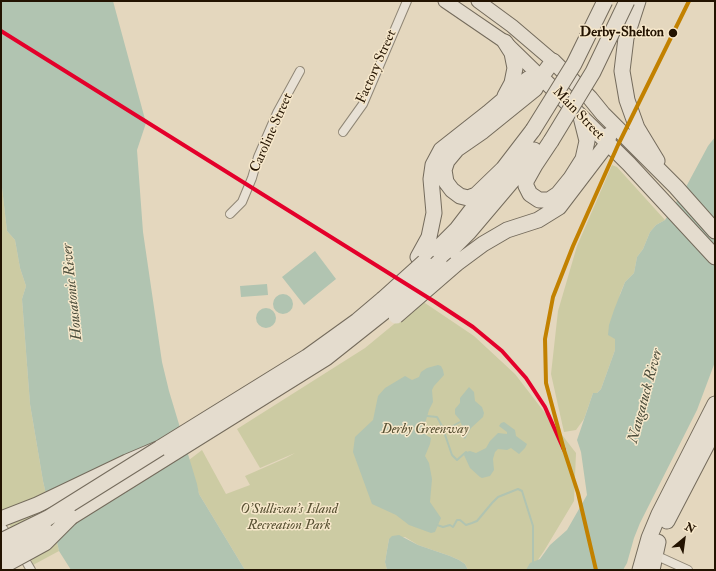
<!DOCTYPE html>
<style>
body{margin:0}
#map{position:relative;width:716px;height:571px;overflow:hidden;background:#e4d7be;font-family:"IM FELL Double Pica",serif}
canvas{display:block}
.frame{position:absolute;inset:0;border:2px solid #231301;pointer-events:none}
.north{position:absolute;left:664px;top:519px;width:40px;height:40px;-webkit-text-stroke:3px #f7e8cb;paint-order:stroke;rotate:29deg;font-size:11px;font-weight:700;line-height:16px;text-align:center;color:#231301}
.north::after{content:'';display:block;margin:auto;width:14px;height:18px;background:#231301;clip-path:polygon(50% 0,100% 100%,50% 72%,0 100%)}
</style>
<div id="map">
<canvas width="716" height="571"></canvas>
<div class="frame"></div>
<div class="north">N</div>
</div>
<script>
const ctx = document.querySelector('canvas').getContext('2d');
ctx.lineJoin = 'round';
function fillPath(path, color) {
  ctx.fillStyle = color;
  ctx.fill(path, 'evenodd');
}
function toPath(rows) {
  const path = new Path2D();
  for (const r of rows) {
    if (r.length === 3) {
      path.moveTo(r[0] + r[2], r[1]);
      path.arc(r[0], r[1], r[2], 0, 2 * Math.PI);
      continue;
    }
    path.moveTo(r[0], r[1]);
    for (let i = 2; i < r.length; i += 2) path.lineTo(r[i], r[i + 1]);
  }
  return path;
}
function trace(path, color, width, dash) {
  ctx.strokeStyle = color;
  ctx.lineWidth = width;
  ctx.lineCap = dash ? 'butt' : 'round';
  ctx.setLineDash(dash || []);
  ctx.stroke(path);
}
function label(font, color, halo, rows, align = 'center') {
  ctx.font = font + ' "IM FELL Double Pica",serif';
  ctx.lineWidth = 3;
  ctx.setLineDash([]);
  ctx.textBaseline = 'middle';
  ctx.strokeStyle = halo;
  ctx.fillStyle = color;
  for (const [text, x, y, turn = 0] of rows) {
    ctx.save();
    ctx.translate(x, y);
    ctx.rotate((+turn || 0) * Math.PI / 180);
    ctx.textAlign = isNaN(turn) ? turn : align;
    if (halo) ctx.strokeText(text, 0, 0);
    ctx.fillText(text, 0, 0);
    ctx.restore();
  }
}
fillPath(toPath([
 [612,165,617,167,665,220,656,225,650,232,643,249,637,257,634,273,625,282,620,294,615,339,615,350,601,389,597,393,593,393,584,419,576,430,564,432,551,374,558,311,577,246],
 [1,179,7,231,15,240,20,268,26,286,22,299,30,404,43,481,59,551,33,565,31,558,1,512],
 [422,301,474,336,515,374,576,453,574,501,544,551,531,570,468,570,465,564,459,560,450,556,418,545,405,537,389,539,385,562,387,570,245,570,199,494,189,460,202,450,226,494,250,485,245,476,286,458,295,453,260,468,237,429,365,348]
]), '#cccba3');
fillPath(toPath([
 [1,1,113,1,146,123,137,150,143,232,162,362,169,391,197,484,199,494,245,570,71,570,59,551,43,481,30,404,22,299,26,286,20,268,15,240,7,231,1,179],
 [715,137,715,362,697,410,640,523,634,538,627,563,623,570,526,570,530,563,540,559,550,545,567,530,587,495,581,452,577,440,593,393,597,393,601,389,615,350,615,339,608,335,609,325,614,310,625,282,634,273,637,257,643,249,650,232,656,225,665,220,687,185,708,146],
 [315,251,336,279,304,305,282,277],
 [267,284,268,295,241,297,240,286],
 [283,304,10],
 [266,318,10],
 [438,365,441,366,443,370,444,375,434,386,432,390,433,402,429,410,423,430,426,435,431,438,430,444,425,456,429,463,432,479,430,502,441,518,435,532,431,533,409,525,396,515,372,504,353,452,355,437,373,420,378,396,385,388,405,376,412,380,419,377,421,372,427,368],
 [469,387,474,392,475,401,482,407,484,413,483,417,471,428,465,439,462,437,463,429,460,420,455,414,455,409,460,403,460,398],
 [504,422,515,430,516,436,527,444,525,448,519,454,511,448,507,450,498,449,495,452,493,459,494,470,490,476,482,478,480,477,470,468,464,455,466,452,470,451,476,453,486,448,490,441,498,433,507,434,507,432,499,426,501,423],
 [399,535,418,545,450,556,459,560,465,564,468,570,387,570,385,562,389,539,392,536]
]), '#b1c4b1');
trace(toPath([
 [427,416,437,417,442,426,452,455,457,460,466,452],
 [444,431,460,422],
 [437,525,443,527,450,525,453,527,457,520,460,520,466,525,472,523,477,521,492,503,498,497,518,489,522,491,533,526,533,564]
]), '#b1c4b1', 2);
const street = toPath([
 [343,132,363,104,407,1],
 [230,214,242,202,252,178,258,157,277,113,300,71],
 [1,526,11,539],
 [21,553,31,570],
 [655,555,688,570]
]);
const primary = toPath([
 [445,1,505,42,541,77],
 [478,1,512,26,553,61]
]);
const highway = toPath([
 [638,1,626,38,622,71,627,100,637,128,657,161],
 [505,42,512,53,515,68,512,83,505,96],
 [541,77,629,164,715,257],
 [551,141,535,165,526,181,526,186,530,194,539,200,549,200,558,194,571,178,583,159,587,141,581,117],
 [504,168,476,195,468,198,460,196,452,190,446,182,444,170,447,161,457,149,483,131,535,89,541,77,553,61,590,98,603,114,676,187,715,231],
 [418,257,429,237,434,213,431,179,433,165,441,150,488,113,528,79,541,77],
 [424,262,457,229,533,130],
 [439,262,469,232,513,180,534,150],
 [456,264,483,244,507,230,538,220,559,207,607,144,609,135],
 [71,517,326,358,389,308],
 [1,519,37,505,127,462,160,448,307,357,357,321,383,299],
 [667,521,715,429],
 [640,570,649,538,659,514,715,404],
 [652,570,658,542]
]);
trace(street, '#8f8675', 10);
trace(primary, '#746b5c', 15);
trace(highway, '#746b5c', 17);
trace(street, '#e8e1d5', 8);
trace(primary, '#e4dcce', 13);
trace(highway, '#e4dcce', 15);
trace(toPath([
 [1,31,435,302,473,327,502,351,526,378,545,407,564,450]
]), '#a19b8f', 2, [7, 7]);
const highwayBridge = toPath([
 [533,130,574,64,605,1],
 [551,141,593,72,627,1],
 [383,299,424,262],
 [392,306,439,262],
 [396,316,456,264],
 [1,541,48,518,160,448],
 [1,553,46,531],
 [1,567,45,543,71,517]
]);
trace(highwayBridge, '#746b5c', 17, []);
trace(highwayBridge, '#e4dcce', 15);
trace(toPath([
 [1,31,435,302,473,327,502,351,526,378,545,407,564,450]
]), '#e4002b', 4);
trace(toPath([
 [596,570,578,493,564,450,546,383,545,339,553,297,573,246,618,145,689,1]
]), '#c28100', 4);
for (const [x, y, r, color] of [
 [673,33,5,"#231301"]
]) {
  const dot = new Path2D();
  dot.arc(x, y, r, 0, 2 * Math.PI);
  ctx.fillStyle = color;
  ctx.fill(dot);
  trace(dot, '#f7e8cb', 1.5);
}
label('bold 14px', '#231301', '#f7e8cb', [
 ["Derby-Shelton",664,33]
], 'right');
label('14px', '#231301', '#f7e8cb', [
 ["Factory Street",377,67,-66],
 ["Main Street",578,114,46],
 ["Caroline Street",272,133,-66]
]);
label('italic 14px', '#575032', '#f7e8cb', [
 ["Derby Greenway",425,430],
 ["O'Sullivan's Island",289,510],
 ["Recreation Park",289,526]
]);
label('italic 15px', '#4d4e3c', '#f7e8cb', [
 ["Housatonic River",73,292,-96],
 ["Naugatuck River",646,396,-75]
]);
</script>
